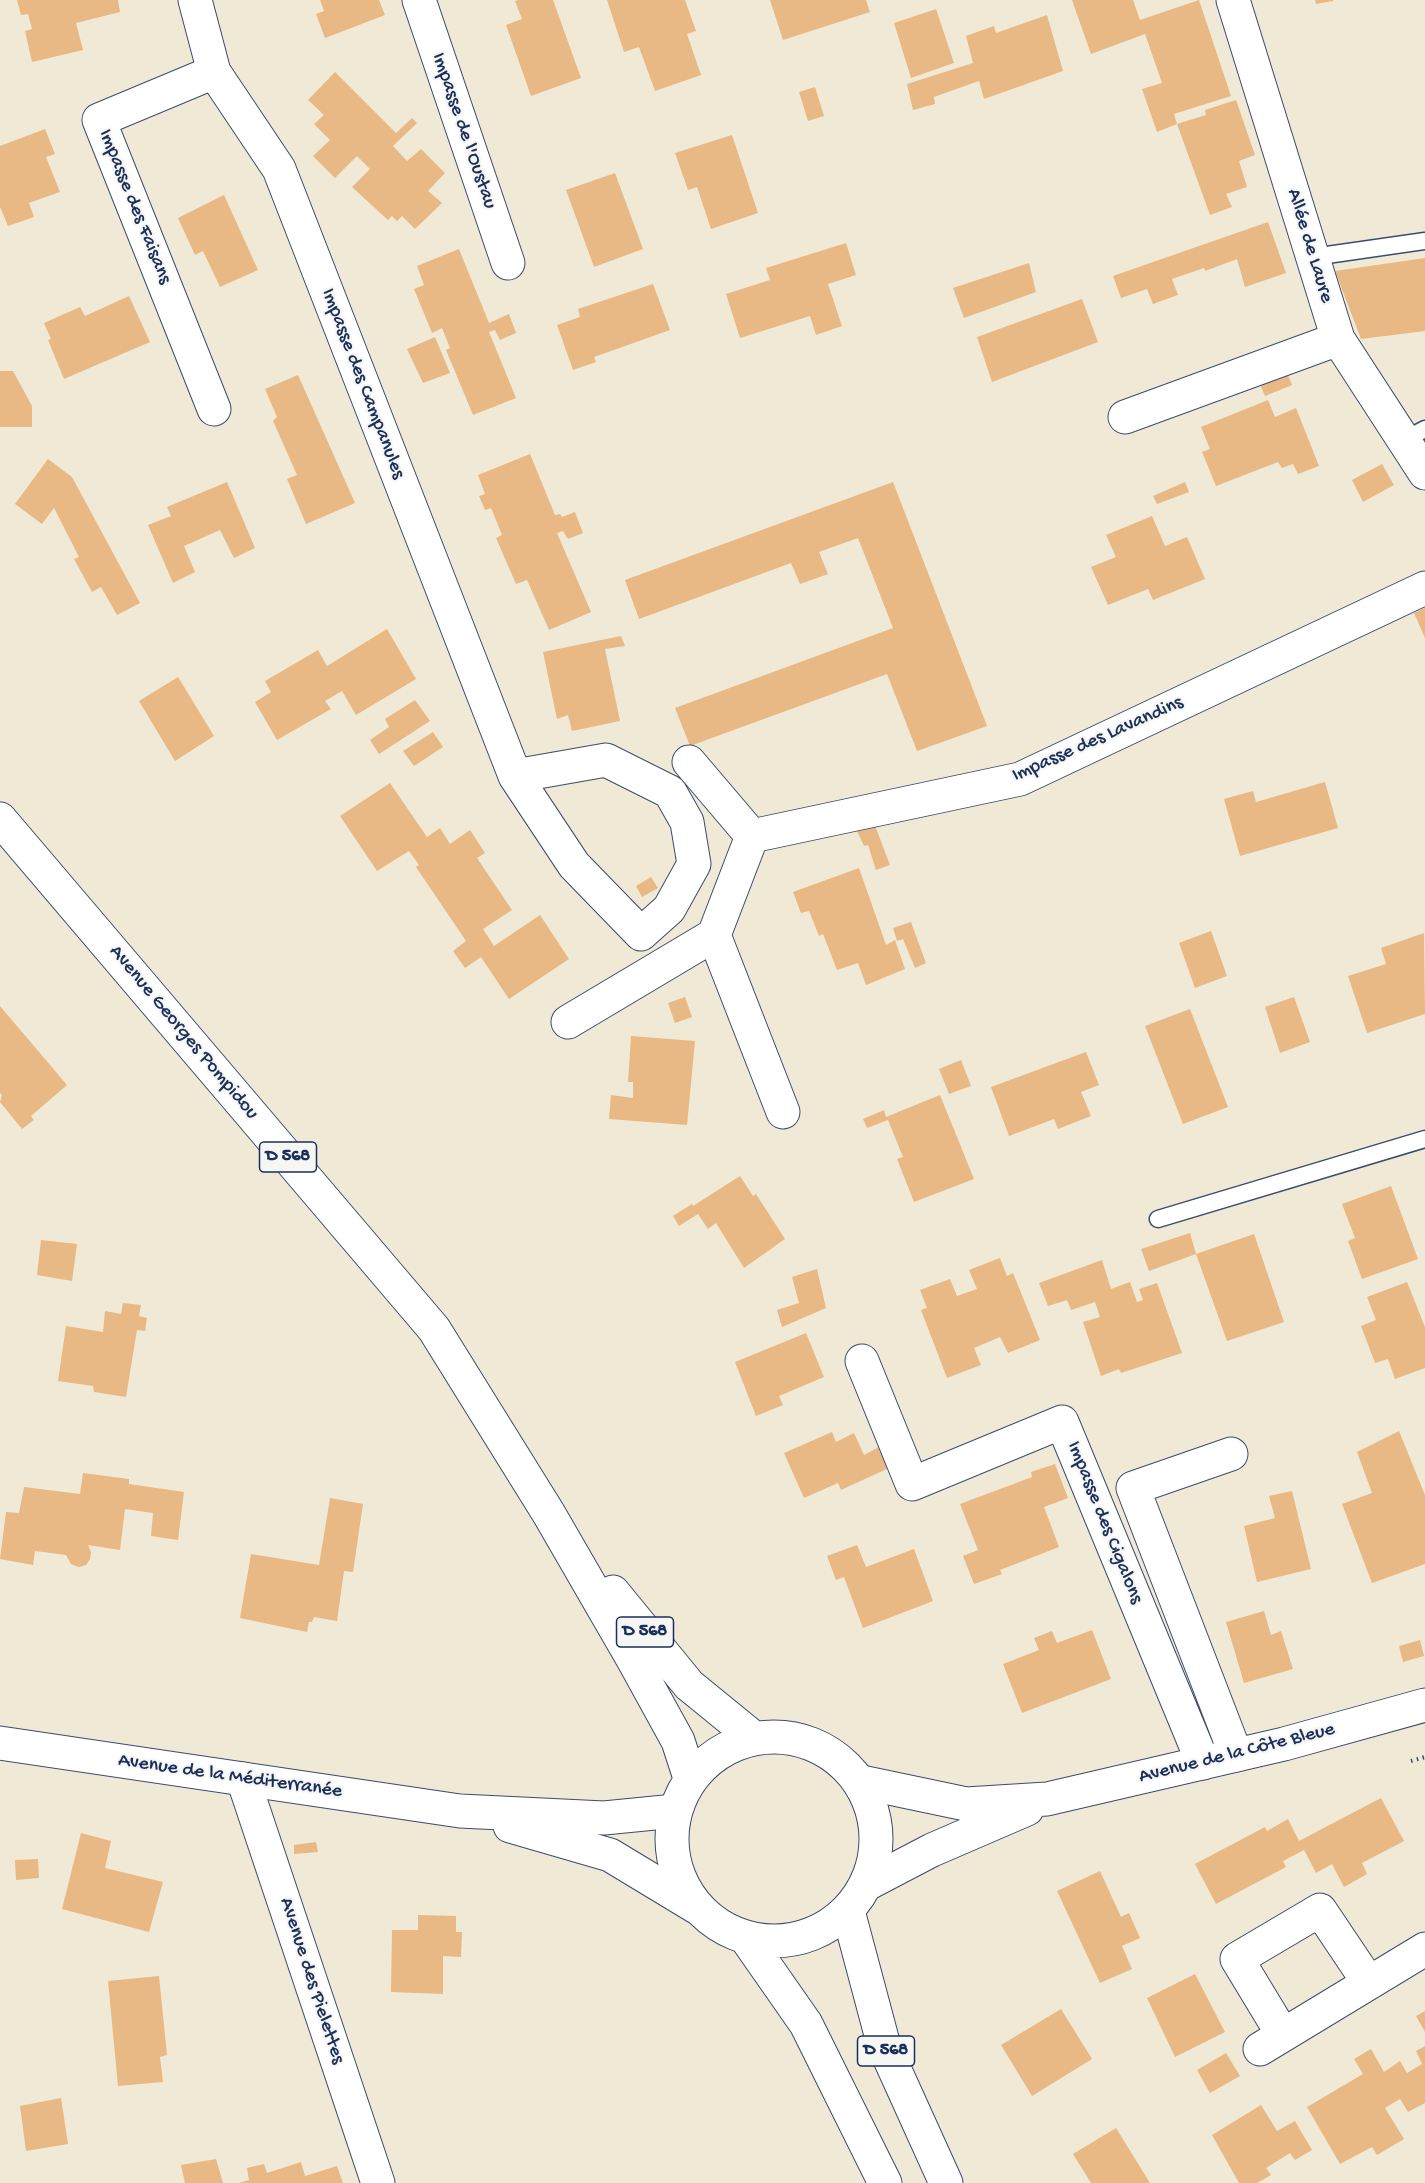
<!DOCTYPE html>
<meta charset="utf-8">
<style>
body{margin:0}
canvas{display:block;background:#f0e9d5}
</style>
<canvas width="1425" height="2183"></canvas>
<script>
const ctx = document.querySelector('canvas').getContext('2d');
ctx.lineJoin = 'round';
function fillPath(path, color) {
  ctx.fillStyle = color;
  ctx.fill(path, 'evenodd');
}
function toPath(rows) {
  const path = new Path2D();
  for (const r of rows) {
    if (r.length === 3) {
      path.moveTo(r[0] + r[2], r[1]);
      path.arc(r[0], r[1], r[2], 0, 2 * Math.PI);
      continue;
    }
    path.moveTo(r[0], r[1]);
    for (let i = 2; i < r.length; i += 2) path.lineTo(r[i], r[i + 1]);
  }
  return path;
}
function trace(path, color, width, dash) {
  ctx.strokeStyle = color;
  ctx.lineWidth = width;
  ctx.lineCap = dash ? 'butt' : 'round';
  ctx.setLineDash(dash || []);
  ctx.stroke(path);
}
function label(font, color, halo, rows, align = 'center') {
  ctx.font = font + ' "Gochi Hand",sans-serif';
  ctx.lineWidth = 4.5;
  ctx.setLineDash([]);
  ctx.textBaseline = 'middle';
  ctx.strokeStyle = halo;
  ctx.fillStyle = color;
  for (const [text, x, y, turn = 0] of rows) {
    ctx.save();
    ctx.translate(x, y);
    ctx.rotate((+turn || 0) * Math.PI / 180);
    ctx.textAlign = isNaN(turn) ? turn : align;
    if (halo) ctx.strokeText(text, 0, 0);
    ctx.fillText(text, 0, 0);
    ctx.restore();
  }
}
fillPath(toPath([
 [17,0,118,0,120,12,76,23,83,50,32,62,25,31,32,29,28,14,21,15],
 [320,0,379,0,385,15,325,38,316,14,324,11],
 [519,0,553,0,581,78,531,96,506,25,522,19,515,1],
 [607,0,685,0,696,31,687,34,701,75,655,91,639,47,624,52],
 [770,0,866,0,870,12,783,40],
 [1072,0,1133,0,1140,20,1199,0,1231,96,1174,114,1177,124,1157,132,1142,89,1162,83,1145,34,1091,54],
 [1315,0,1333,0,1333,1,1316,4],
 [936,9,954,63,911,78,894,23],
 [1047,15,1063,71,984,99,979,81,934,97,935,104,913,110,907,84,973,63,966,36,994,26,996,33],
 [335,72,396,133,412,118,417,123,393,146,407,161,421,149,445,173,428,191,442,203,415,229,402,216,397,221,392,216,388,220,352,187,370,169,357,156,335,178,313,156,330,140,314,124,324,115,308,100],
 [815,87,824,116,808,121,799,92],
 [1236,100,1255,155,1239,161,1247,187,1226,194,1232,207,1210,215,1177,124,1206,115,1205,110],
 [45,129,55,154,46,157,60,192,29,203,34,217,8,226,0,207,0,146],
 [732,135,758,213,711,229,697,187,688,190,675,153],
 [615,173,643,249,594,267,566,190],
 [224,195,258,270,220,287,203,251,195,255,178,218],
 [1268,222,1286,273,1245,287,1237,259,1205,271,1204,268,1172,279,1178,295,1153,304,1147,289,1121,298,1113,276],
 [846,243,856,275,828,284,842,326,816,335,810,316,740,338,726,294,770,280,766,268],
 [459,249,489,323,509,314,516,333,500,340,495,330,489,332,516,398,473,415,446,350,450,348,442,328,432,333,414,289,424,285,417,266],
 [1425,258,1425,331,1361,339,1335,271],
 [1029,263,1036,292,964,318,953,288],
 [653,284,670,330,594,357,596,362,573,370,557,325,580,317,578,309],
 [129,296,150,342,64,379,48,340,51,339,44,323,80,307,85,316],
 [1082,299,1098,342,992,382,977,337],
 [435,337,450,373,423,383,407,349],
 [0,371,13,371,32,406,32,427,0,427],
 [1287,373,1292,385,1265,396,1260,384],
 [298,375,355,503,306,524,287,479,297,475,273,421,277,417,265,389],
 [1268,400,1275,417,1296,408,1319,466,1298,474,1293,464,1282,468,1278,462,1216,486,1202,452,1210,449,1201,427],
 [530,454,555,515,560,514,562,517,575,512,583,533,568,539,563,531,557,533,591,612,549,630,527,580,516,584,496,538,502,535,491,508,485,510,479,496,485,494,478,475],
 [48,459,72,477,140,603,117,615,101,587,92,592,74,559,79,557,54,508,42,524,15,504],
 [1382,464,1394,485,1363,502,1352,480],
 [227,482,255,548,234,558,220,530,184,546,195,572,173,583,148,525,171,516,167,507],
 [893,482,987,726,917,751,887,674,690,746,675,708,893,628,858,538,819,552,828,574,800,584,791,563,639,619,625,580],
 [1185,482,1189,492,1157,504,1153,496],
 [1152,516,1165,546,1187,537,1205,579,1153,600,1148,589,1108,605,1091,567,1116,557,1106,535],
 [1425,608,1425,638,1414,613],
 [387,629,416,679,356,715,342,691,325,701,331,709,277,740,255,702,271,692,265,681,318,650,327,666],
 [621,636,625,646,605,649,620,721,572,731,568,715,557,719,543,652],
 [178,677,214,736,175,761,139,701],
 [415,700,430,721,379,754,370,740,389,727,385,719],
 [433,732,443,747,414,766,403,751],
 [1325,782,1338,828,1240,856,1224,799,1253,791,1256,802],
 [390,783,427,837,440,828,450,844,470,830,485,853,477,858,512,910,483,929,494,946,540,915,569,959,509,999,481,957,465,968,453,951,466,941,416,867,419,865,409,851,377,871,340,816],
 [874,823,890,865,876,870,868,845,864,846,857,831],
 [859,868,886,945,895,940,905,969,866,985,858,963,837,970,823,934,819,936,809,911,801,913,793,892],
 [651,877,658,888,642,897,636,886],
 [911,922,926,963,915,968,903,939,897,941,893,928],
 [1211,931,1227,976,1195,988,1179,943],
 [1424,933,1425,1014,1367,1033,1348,976,1386,964,1381,948],
 [685,997,692,1017,675,1023,668,1003],
 [1294,997,1310,1042,1280,1053,1265,1007],
 [0,1006,67,1085,31,1116,34,1120,22,1129,0,1102,2,1095,0,1093],
 [1190,1009,1228,1107,1183,1124,1145,1026],
 [631,1036,695,1041,687,1125,609,1119,611,1095,633,1098,633,1082,628,1082],
 [1086,1052,1099,1085,1081,1092,1091,1116,1058,1129,1054,1119,1009,1136,991,1087],
 [961,1060,971,1086,949,1094,939,1069],
 [940,1095,974,1179,914,1202,897,1159,903,1157,888,1120,867,1128,863,1119,884,1110,886,1117],
 [740,1176,753,1196,756,1194,785,1239,744,1268,716,1223,708,1229,698,1214,679,1226,673,1216,692,1204,693,1206],
 [1391,1186,1418,1259,1362,1279,1348,1241,1355,1238,1342,1204],
 [1190,1233,1196,1254,1149,1271,1141,1249],
 [1254,1234,1284,1322,1227,1341,1196,1254],
 [41,1240,77,1244,72,1281,37,1275],
 [1000,1258,1007,1276,1013,1273,1040,1340,1008,1353,1000,1337,974,1348,981,1365,947,1378,921,1310,927,1308,920,1290,950,1279,957,1296,977,1289,969,1270],
 [1102,1260,1111,1289,1130,1282,1137,1302,1143,1300,1139,1289,1157,1283,1182,1353,1121,1373,1119,1369,1101,1376,1083,1322,1100,1317,1095,1302,1071,1310,1067,1300,1048,1306,1039,1283],
 [817,1269,826,1308,782,1327,777,1310,799,1303,792,1277],
 [1407,1282,1425,1327,1425,1368,1395,1379,1388,1359,1375,1363,1361,1326,1376,1320,1367,1297],
 [123,1303,141,1305,139,1316,147,1318,145,1331,137,1330,126,1397,94,1392,93,1386,58,1381,66,1326,103,1332,105,1311,121,1314],
 [806,1333,824,1377,779,1396,783,1405,756,1416,735,1362],
 [1399,1431,1425,1495,1425,1564,1372,1583,1342,1504,1372,1493,1357,1452],
 [832,1432,836,1442,854,1433,864,1455,879,1447,889,1468,841,1490,838,1483,804,1498,784,1453],
 [1055,1464,1068,1498,1044,1507,1059,1547,1000,1570,1002,1574,974,1584,963,1556,978,1550,960,1504,1032,1477,1031,1472],
 [83,1473,129,1479,129,1484,184,1492,178,1540,151,1536,153,1513,125,1509,120,1550,88,1545,91,1552,90,1559,86,1565,79,1567,71,1564,66,1555,35,1551,33,1565,0,1559,6,1512,19,1513,24,1487,80,1494],
 [1292,1491,1311,1569,1257,1582,1244,1526,1275,1518,1269,1496],
 [330,1498,363,1504,353,1572,344,1571,337,1621,314,1617,312,1622,309,1622,307,1632,240,1618,251,1554,319,1565],
 [857,1545,866,1567,914,1549,933,1601,863,1628,844,1577,836,1580,827,1556],
 [1264,1611,1271,1635,1281,1631,1293,1669,1244,1683,1226,1622],
 [1092,1630,1111,1679,1022,1713,1003,1664,1039,1650,1034,1638,1052,1631,1057,1643],
 [1420,1640,1424,1656,1403,1662,1399,1646],
 [1381,1798,1404,1841,1362,1863,1367,1874,1344,1887,1332,1864,1316,1873,1304,1850,1283,1861,1286,1867,1216,1904,1195,1864,1265,1827,1267,1831,1288,1819,1299,1841],
 [81,1833,111,1841,105,1868,163,1882,149,1932,62,1909],
 [316,1842,318,1852,294,1854,294,1845],
 [38,1859,39,1878,16,1880,15,1860],
 [1100,1871,1121,1917,1129,1913,1140,1938,1122,1946,1132,1969,1100,1983,1057,1891],
 [418,1915,456,1916,456,1932,462,1932,461,1957,443,1956,443,1994,391,1992,392,1930,418,1930],
 [1195,1974,1225,2032,1175,2057,1147,1998],
 [159,1976,167,2055,160,2057,163,2082,118,2086,108,1981],
 [1061,2009,1092,2059,1032,2096,1001,2045],
 [1425,2011,1425,2032,1416,2016],
 [1425,2046,1425,2103,1408,2112,1400,2099,1385,2108,1404,2139,1377,2155,1372,2147,1340,2164,1307,2107,1363,2074,1354,2059,1371,2049,1384,2072,1400,2061,1407,2073,1422,2064,1416,2051],
 [1226,2053,1240,2076,1210,2093,1197,2070],
 [61,2098,68,2144,26,2151,20,2106],
 [1261,2105,1277,2131,1295,2121,1312,2150,1295,2160,1290,2153,1266,2168,1271,2175,1257,2183,1239,2183,1212,2135],
 [1116,2128,1150,2183,1091,2183,1073,2154],
 [216,2159,223,2183,185,2183,181,2165],
 [301,2162,305,2176,337,2166,343,2183,239,2183,249,2180,247,2168,264,2164,267,2173]
]), '#e8b985');
const service = toPath([
 [1313,257,1425,241],
 [1404,440,1425,429],
 [1158,1219,1425,1139]
]);
const minor = toPath([
 [195,0,214,72,279,169,515,776,574,865,641,934,669,909,694,864,687,822,670,792,606,760,515,776],
 [419,0,508,263],
 [1233,0,1338,339,1425,473],
 [214,72,99,120,214,409],
 [1125,417,1338,339],
 [689,762,752,836],
 [568,1022,714,935],
 [783,1112,714,935,752,836,1020,779,1425,588],
 [862,1361,912,1484,1062,1422,1203,1763],
 [1231,1454,1133,1488,1236,1755],
 [243,1779,378,2183],
 [1283,2035,1237,1959,1320,1910,1369,1983],
 [1260,2049,1425,1949]
]);
const tertiary = toPath([
 [861,1782,966,1804,1047,1799,1284,1744,1425,1705],
 [867,1884,932,1850,1027,1809]
]);
const secondary = toPath([
 [0,1743,460,1811,604,1818,675,1811],
 [510,1826,610,1855,696,1907]
]);
const primary = toPath([
 [0,819,434,1329,549,1514,634,1661,678,1741,690,1778],
 [613,1592,689,1685,754,1738],
 [774,1839,102],
 [848,1911,884,2046,946,2183],
 [746,1938,806,2024,885,2183]
]);
trace(service, '#3b4b70', 19);
trace(minor, '#3b4b70', 35);
trace(tertiary, '#3b4b70', 35);
trace(secondary, '#3b4b70', 35);
trace(primary, '#3b4b70', 35);
trace(toPath([
 [1411,1761,1425,1757]
]), '#3b4b70', 4, [1.5, 4.5]);
trace(service, '#fff', 16);
trace(minor, '#fff', 33);
trace(tertiary, '#fff', 33);
trace(secondary, '#fff', 33);
trace(primary, '#fff', 33);
for (const [x, y, w] of [
 [288,1157,57],
 [645,1632,57],
 [886,2051,57]
]) {
  const box = new Path2D();
  box.roundRect(x - w / 2, y - 15, w, 30, 4.5);
  ctx.fillStyle = '#f6f6f2';
  ctx.fill(box);
  trace(box, '#1b2f5e', 1.5);
}
label('bold 18px', '#1b2f5e', null, [
 ["D 568",288,1157],
 ["D 568",645,1632],
 ["D 568",886,2051]
]);
label('20px', '#1b2f5e', '#f6f6f2', [
 ["Impasse de l'Oustau",463,131,71],
 ["Impasse des Faisans",134,207,68],
 ["Allée de Laure",1309,246,73],
 ["Impasse des Campanules",362,384,69],
 ["Impasse des Lavandins",1098,740,-24],
 ["Avenue Georges Pompidou",183,1033,50],
 ["Impasse des Cigalons",1104,1523,68],
 ["Avenue de la Côte Bleue",1237,1754,-14],
 ["Avenue de la Méditerranée",230,1777,8],
 ["Avenue des Pielettes",311,1981,72]
]);
</script>
